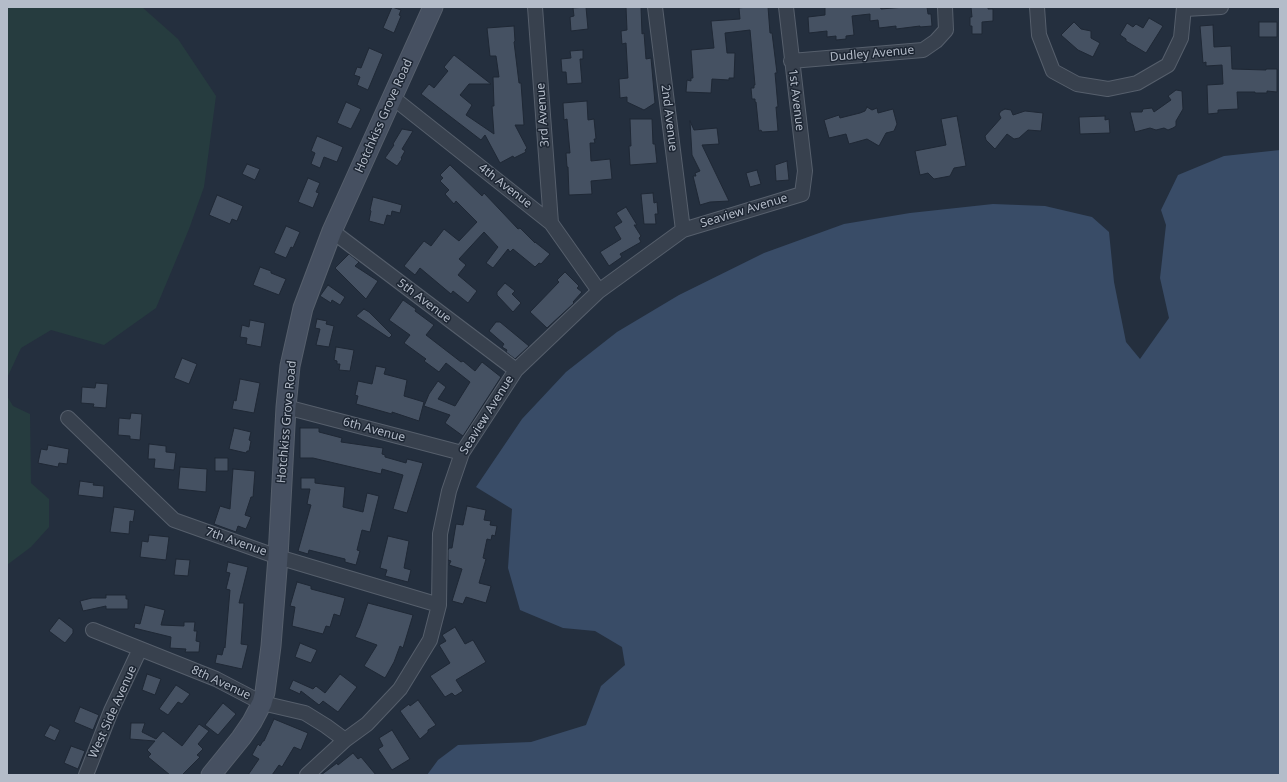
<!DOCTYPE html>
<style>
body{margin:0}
#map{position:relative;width:1287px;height:782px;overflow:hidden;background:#242f3e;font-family:"Noto Sans",sans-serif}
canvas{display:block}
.frame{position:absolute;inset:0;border:8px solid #b4bcc9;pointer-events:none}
</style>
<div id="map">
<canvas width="1287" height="782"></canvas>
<div class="frame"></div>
</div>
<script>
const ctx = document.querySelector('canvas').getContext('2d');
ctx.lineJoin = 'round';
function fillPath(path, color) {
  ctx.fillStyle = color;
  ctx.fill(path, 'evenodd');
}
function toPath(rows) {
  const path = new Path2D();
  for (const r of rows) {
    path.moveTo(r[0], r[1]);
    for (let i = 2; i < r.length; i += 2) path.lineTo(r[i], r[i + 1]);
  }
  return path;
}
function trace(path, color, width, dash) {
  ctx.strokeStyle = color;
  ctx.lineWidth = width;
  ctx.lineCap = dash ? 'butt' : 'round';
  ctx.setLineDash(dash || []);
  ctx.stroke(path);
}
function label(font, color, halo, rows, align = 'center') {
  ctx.font = font + ' "Noto Sans",sans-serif';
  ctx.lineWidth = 3;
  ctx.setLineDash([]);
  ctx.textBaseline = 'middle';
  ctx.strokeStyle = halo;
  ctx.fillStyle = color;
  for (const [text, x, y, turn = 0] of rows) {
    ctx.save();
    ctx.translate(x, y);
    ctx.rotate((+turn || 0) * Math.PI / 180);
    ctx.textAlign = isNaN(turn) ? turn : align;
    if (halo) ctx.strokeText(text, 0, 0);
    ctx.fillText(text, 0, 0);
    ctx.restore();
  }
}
fillPath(toPath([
 [7,7,142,7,178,39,216,96,204,187,189,229,156,308,104,345,51,330,21,348,7,378],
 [7,396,13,406,30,414,31,483,49,499,49,527,31,547,7,565]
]), '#263c3f');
fillPath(toPath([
 [1280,150,1280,775,427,775,438,760,458,745,531,742,586,725,601,686,625,665,622,647,595,631,563,628,520,610,508,568,512,509,476,487,522,419,566,372,617,332,679,295,764,253,844,224,910,213,993,204,1045,206,1092,217,1109,232,1114,282,1126,342,1140,359,1169,318,1160,278,1166,225,1161,210,1178,175,1224,156]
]), '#394c67');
const building = toPath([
 [392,7,401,10,399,15,401,16,394,33,383,28,392,7],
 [586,7,588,29,571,31,570,17,574,16,573,8,586,7],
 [626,7,641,7,642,34,644,33,646,59,651,58,655,103,644,110,627,102,627,97,620,98,619,79,628,78,626,43,622,44,621,31,627,30,626,7],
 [747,7,768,7,770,33,772,33,777,73,775,73,778,107,776,107,778,131,762,132,761,130,759,131,756,102,755,102,755,99,752,99,751,88,754,88,754,85,755,85,750,30,725,33,727,53,735,53,734,78,729,78,729,80,712,79,711,93,686,92,687,80,691,81,691,78,693,78,691,50,714,48,711,21,740,19,739,8,747,7],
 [825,7,880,7,881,9,905,7,927,7,928,14,931,14,932,26,920,27,920,26,896,29,896,26,879,28,878,20,870,21,870,14,852,16,854,35,846,36,846,39,836,40,836,36,827,37,827,31,809,33,808,17,825,15,825,7],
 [971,7,988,7,988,9,993,9,993,21,982,22,982,34,972,34,972,26,970,26,970,17,972,17,971,7],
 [1149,18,1163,26,1146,53,1126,41,1126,39,1120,35,1127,23,1133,27,1136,24,1143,28,1149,18],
 [1074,22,1081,29,1091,31,1091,38,1100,43,1093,57,1078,50,1061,35,1074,22],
 [1259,22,1277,22,1277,37,1259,37,1259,22],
 [1213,25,1214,47,1231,46,1232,69,1266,70,1266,69,1277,69,1277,92,1267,91,1267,93,1255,93,1255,92,1237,92,1238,109,1218,110,1218,113,1208,114,1207,85,1223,84,1222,65,1206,66,1206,62,1203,63,1200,26,1213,25],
 [514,26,515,41,514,42,519,83,521,83,524,125,515,125,527,148,525,150,526,152,514,158,513,156,500,163,485,135,481,140,421,94,429,84,434,88,448,71,444,67,454,55,491,84,469,84,460,95,472,105,466,115,494,134,492,106,494,106,493,77,499,77,496,56,490,56,487,28,514,26],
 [369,48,383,54,368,90,357,85,360,77,354,75,357,67,361,68,369,48],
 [583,50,583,59,580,59,582,83,567,84,566,72,562,72,561,59,571,58,570,51,583,50],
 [1176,90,1182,91,1183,109,1176,121,1176,126,1173,128,1168,130,1164,128,1156,130,1150,128,1135,132,1130,112,1142,112,1143,109,1152,108,1154,112,1171,100,1168,96,1176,90],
 [587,101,588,120,594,119,596,139,594,139,595,143,590,143,591,161,610,159,612,179,591,181,592,194,569,195,568,167,567,167,566,153,570,153,567,119,564,120,563,103,587,101],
 [346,102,361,109,351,129,337,123,346,102],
 [867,107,872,110,877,108,878,113,893,109,897,124,894,131,886,133,879,146,867,139,849,144,846,134,829,138,824,120,839,115,840,118,860,113,865,111,867,107],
 [1005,109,1011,110,1013,115,1025,111,1043,113,1041,131,1028,130,1019,138,1014,139,1007,134,995,149,986,140,985,136,1001,118,999,114,1001,111,1005,109],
 [957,116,966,166,954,168,950,176,934,179,928,173,920,175,915,151,946,145,941,119,957,116],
 [1105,116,1105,120,1109,119,1110,133,1080,134,1079,117,1105,116],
 [630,119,652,119,653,144,655,144,657,163,630,165,629,146,631,146,630,119],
 [690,121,694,130,717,128,719,144,702,145,729,201,710,202,700,205,693,176,696,176,695,173,700,171,692,155,690,121],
 [402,129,413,131,402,149,405,151,401,158,402,159,397,166,385,158,394,145,393,144,402,129],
 [317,136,343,147,337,162,324,157,320,168,311,164,315,153,311,151,317,136],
 [787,161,789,180,776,181,775,165,787,161],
 [247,164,260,169,255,180,242,174,247,164],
 [450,165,482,196,484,193,518,229,520,228,535,243,535,242,550,254,541,264,539,263,535,267,513,249,510,252,508,249,493,268,486,263,498,247,484,232,459,259,466,265,458,275,477,291,468,303,453,291,451,294,420,268,415,275,404,266,424,241,431,246,444,229,459,241,477,222,456,201,454,204,445,194,449,190,440,181,443,178,440,175,450,165],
 [757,170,761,184,750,187,746,173,757,170],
 [308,178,320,183,316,192,319,193,313,208,298,202,308,178],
 [653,193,654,203,657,202,658,214,655,214,656,224,644,224,641,194,653,193],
 [217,195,243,206,237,221,232,219,230,224,209,215,217,195],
 [373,197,402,205,400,213,392,211,391,216,387,215,384,225,369,221,371,211,370,210,373,197],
 [626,207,637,225,634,225,641,236,639,238,641,242,620,254,622,257,609,266,600,252,621,239,614,227,622,222,616,213,626,207],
 [286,226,300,232,293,248,291,247,286,258,274,253,286,226],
 [349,254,359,262,355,266,378,281,366,299,335,268,349,254],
 [260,267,271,271,271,273,286,279,279,295,253,285,260,267],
 [565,272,579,286,577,288,582,292,573,302,574,303,547,328,530,312,559,282,557,280,565,272],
 [505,283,515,291,512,294,521,303,513,312,497,295,497,292,505,283],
 [328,285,345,297,340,305,332,300,331,303,320,296,328,285],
 [403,300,416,309,415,311,434,325,426,335,461,362,463,361,475,371,482,362,501,377,463,436,445,423,450,415,424,406,429,394,438,381,446,387,438,399,455,406,470,382,446,363,439,372,424,361,426,359,404,343,410,335,389,320,403,300],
 [364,309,369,312,392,335,389,338,356,316,364,309],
 [317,319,327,321,326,324,334,326,329,347,316,345,320,329,315,328,317,319],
 [250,320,265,323,261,347,246,344,247,338,240,337,242,325,249,327,250,320],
 [496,322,500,322,529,346,515,359,506,352,507,350,502,347,504,344,489,331,496,322],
 [336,347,354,350,350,371,339,370,340,364,337,364,337,361,334,360,336,347],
 [182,358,197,364,189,384,174,378,182,358],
 [376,366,386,368,384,374,407,380,404,396,424,402,419,421,392,412,392,414,356,404,358,396,355,395,358,381,372,384,376,366],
 [240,379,260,383,254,413,232,409,234,400,236,401,240,379],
 [96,383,108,384,106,408,93,407,94,404,81,403,82,387,95,388,96,383],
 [131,413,142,414,140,440,130,439,130,436,118,435,119,418,130,419,131,413],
 [234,428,251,432,249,440,251,441,249,451,247,451,246,453,229,449,234,428],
 [300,428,319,428,319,432,342,438,341,442,383,448,382,454,385,455,385,457,406,463,407,459,423,463,407,513,393,509,403,475,382,469,381,474,313,458,300,458,300,428],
 [149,444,166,446,166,452,176,453,174,470,154,468,155,459,148,459,149,444],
 [48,445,69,449,67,464,59,463,58,467,38,463,41,449,47,450,48,445],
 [215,458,228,458,228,471,215,471,215,458],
 [180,467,207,469,206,492,178,489,180,467],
 [233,469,255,471,253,497,251,497,245,515,251,517,246,529,238,526,236,532,214,524,220,506,230,509,233,469],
 [301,478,315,478,315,483,345,487,343,507,363,512,367,493,379,496,370,532,362,530,357,550,360,551,356,565,345,562,345,559,309,550,308,554,298,551,311,505,307,504,310,489,301,489,301,478],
 [80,481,94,483,93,485,104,486,103,498,78,495,80,481],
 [467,506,486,510,484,520,491,521,490,525,497,526,495,536,492,535,491,540,487,539,483,558,486,559,479,583,491,586,486,603,466,597,463,604,452,601,462,569,449,565,451,561,448,560,448,550,449,548,452,548,456,524,463,525,467,506],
 [114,507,135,510,133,522,130,521,129,534,110,532,114,507],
 [149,535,169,537,166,560,140,557,142,541,148,542,149,535],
 [388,536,409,541,404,568,411,570,408,582,385,576,387,570,380,568,388,536],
 [176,559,190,560,188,576,174,575,176,559],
 [228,562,248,567,239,603,244,603,241,644,248,645,242,669,215,663,217,654,222,655,224,647,225,648,230,590,226,589,230,573,226,572,228,562],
 [297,582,311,586,311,589,345,598,340,616,334,614,330,627,326,626,323,634,292,626,295,607,290,606,297,582],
 [106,595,126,595,126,599,128,599,128,609,106,609,106,606,83,611,80,601,92,598,106,598,106,595],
 [368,603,413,615,403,648,400,646,394,662,385,678,364,666,377,645,355,637,360,626,368,603],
 [145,605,165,610,161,625,184,626,184,622,195,622,194,631,197,631,196,641,200,642,199,652,185,652,186,649,170,648,171,637,134,628,135,623,140,624,145,605],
 [59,618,73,629,73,633,65,643,49,631,59,618],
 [455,627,465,644,473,640,486,662,456,680,463,691,455,696,452,693,445,697,430,676,450,663,439,645,446,641,442,635,455,627],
 [300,643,317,650,311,663,295,657,300,643],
 [147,674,161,679,155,695,142,690,147,674],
 [340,674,357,687,338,712,323,701,319,705,301,691,300,694,289,689,293,680,313,689,316,686,325,693,340,674],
 [176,685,190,694,182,704,178,702,168,715,159,709,176,685],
 [418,700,436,725,428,730,428,732,420,739,400,711,409,704,410,706,418,700],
 [223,703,236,714,218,735,205,725,223,703],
 [80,707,99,715,93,730,74,722,80,707],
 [274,719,308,733,301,750,294,747,282,767,279,765,272,775,248,775,259,759,252,755,258,744,260,746,263,741,264,741,274,719],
 [131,723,145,723,142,732,156,739,163,731,182,746,199,724,209,731,198,744,203,749,197,755,200,757,182,775,170,775,148,757,151,754,147,750,155,741,130,739,131,723],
 [50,725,60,730,55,741,44,736,50,725],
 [392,730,410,759,392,770,378,749,383,746,379,738,392,730],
 [71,746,85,751,78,769,64,763,71,746],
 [353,753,358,759,361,757,376,775,321,775,337,763,338,765,353,753]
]);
fillPath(building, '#455162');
trace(building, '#1f2835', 1);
const minor = toPath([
 [535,7,551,223],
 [655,7,683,230],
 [1037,7,1039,35,1053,71,1077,84,1108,89,1137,83,1168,65,1181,38,1184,7],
 [1185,9,1221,7],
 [791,61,923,50,936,41,946,30,945,7],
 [392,97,551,223,599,291],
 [332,231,516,370],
 [286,407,462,453],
 [68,418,174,520,278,557,439,605],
 [93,630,216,679,262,703,305,713,326,726,345,740],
 [86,775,111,711,140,649],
 [307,775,345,740,367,724,400,689,430,640,439,605,440,534,449,491,462,453,516,370,599,291,683,230,802,194,805,171,786,7]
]);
const secondary = toPath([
 [211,775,241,738,252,722,262,703,265,692,271,646,278,557,286,407,290,366,303,308,332,231,433,7]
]);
trace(minor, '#565f6c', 16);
trace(secondary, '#565f6c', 21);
trace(minor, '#38414e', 14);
trace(secondary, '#465061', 19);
label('12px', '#b4bcc9', '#1d2633', [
 ["Dudley Avenue",872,54,-5],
 ["1st Avenue",796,100,83],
 ["3rd Avenue",543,115,-94],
 ["Hotchkiss Grove Road",384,116,-66],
 ["2nd Avenue",669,118,83],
 ["4th Avenue",505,186,38],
 ["Seaview Avenue",744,211,-17],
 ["5th Avenue",424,301,37],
 ["Seaview Avenue",487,415,-58],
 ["Hotchkiss Grove Road",287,422,-85],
 ["6th Avenue",374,430,15],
 ["7th Avenue",236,542,19],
 ["8th Avenue",221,683,25],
 ["West Side Avenue",113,712,-66]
]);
</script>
